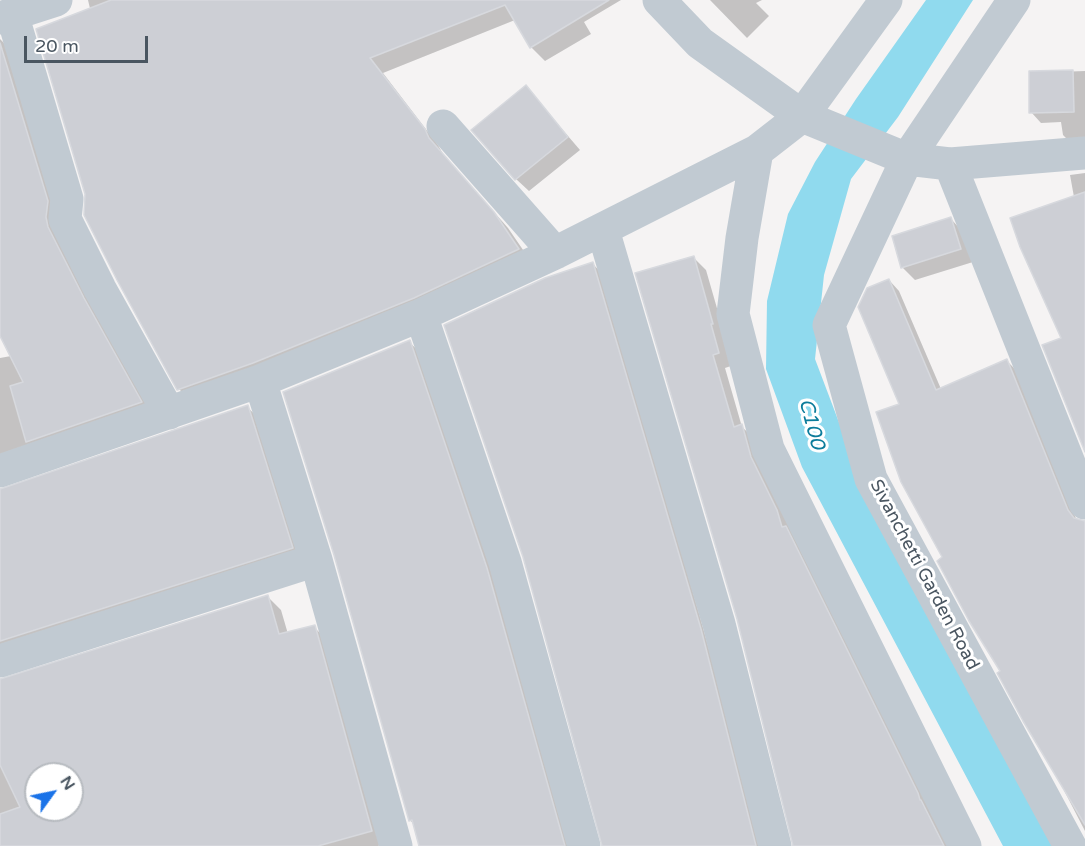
<!DOCTYPE html>
<style>
body{margin:0}
#map{position:relative;width:1085px;height:846px;overflow:hidden;background:#f5f3f3;font-family:"Varela Round",sans-serif}
canvas{display:block}
.north{position:absolute;left:24px;top:762px;width:60px;height:60px;box-sizing:border-box;background:#fff;border:2px solid #b7bbc0;border-radius:50%;rotate:57deg;font-size:16px;font-weight:700;line-height:24px;text-align:center;color:#4a5661}
.north::after{content:'';display:block;margin:auto;width:21px;height:27px;background:#1a73e8;clip-path:polygon(50% 0,100% 100%,50% 72%,0 100%)}
.scale{position:absolute;left:24px;top:36px;width:124px;height:27px;box-sizing:border-box;border:3px solid #4a5661;border-top:0;padding-left:8px;font-size:18px;line-height:21px;white-space:nowrap;color:#4a5661;-webkit-text-stroke:4px #fff;paint-order:stroke}
</style>
<div id="map">
<canvas width="1085" height="846"></canvas>
<div class="north">N</div>
<div class="scale">20 m</div>
</div>
<script>
const ctx = document.querySelector('canvas').getContext('2d');
ctx.lineJoin = 'round';
function fillPath(path, color) {
  ctx.fillStyle = color;
  ctx.fill(path, 'evenodd');
}
function toPath(rows) {
  const path = new Path2D();
  for (const r of rows) {
    path.moveTo(r[0], r[1]);
    for (let i = 2; i < r.length; i += 2) path.lineTo(r[i], r[i + 1]);
  }
  return path;
}
function trace(path, color, width, dash) {
  ctx.strokeStyle = color;
  ctx.lineWidth = width;
  ctx.lineCap = dash ? 'butt' : 'round';
  ctx.setLineDash(dash || []);
  ctx.stroke(path);
}
function label(font, color, halo, rows, align = 'center') {
  ctx.font = font + ' "Varela Round",sans-serif';
  ctx.lineWidth = 6;
  ctx.setLineDash([]);
  ctx.textBaseline = 'middle';
  ctx.strokeStyle = halo;
  ctx.fillStyle = color;
  for (const [text, x, y, turn = 0] of rows) {
    ctx.save();
    ctx.translate(x, y);
    ctx.rotate((+turn || 0) * Math.PI / 180);
    ctx.textAlign = isNaN(turn) ? turn : align;
    if (halo) ctx.strokeText(text, 0, 0);
    ctx.fillText(text, 0, 0);
    ctx.restore();
  }
}
fillPath(toPath([
 [926,0,973,0,898,117,851,179,824,275,815,359,854,462,1052,846,1003,846,802,467,766,369,767,301,788,214,815,162,856,99]
]), '#90daee');
fillPath(toPath([
 [88,0,621,0,584,22,591,34,545,61,531,47,515,20,383,73,438,145,443,154,508,228,532,263,193,403,179,389],
 [710,0,762,0,756,3,769,16,747,38],
 [0,39,12,51,153,415,0,471,0,358,11,356,0,333],
 [1085,71,1085,145,1074,146,1063,135,1061,122,1041,123,1031,112,1030,73],
 [526,87,580,150,529,191,516,179],
 [1085,173,1085,448,1063,339,1074,197,1070,175],
 [951,219,963,232,973,262,915,280,902,267],
 [693,257,706,270,725,336,731,366,725,368,742,427,755,439,949,846,795,846],
 [593,264,605,277,764,846,604,846],
 [889,280,899,291,941,389,1007,361,1017,371,1077,521,1085,523,1085,831,944,558,901,405],
 [409,342,422,354,499,582,573,846,421,846,415,826,410,820],
 [247,407,261,420,305,561,0,661,0,491],
 [268,597,281,610,288,634,314,627,327,640,385,844,378,846,0,846,0,681],
 [36,774,72,774,72,810,36,810]
]), '#0003');
const building = toPath([
 [111,0,609,0,530,48,505,5,370,58,425,129,429,138,494,212,519,249,414,298,253,363,177,390,117,280,84,215,85,194,36,29,111,0],
 [0,43,48,201,46,217,48,227,84,298,142,402,26,442,10,386,23,382,0,336,0,43],
 [1073,70,1074,112,1029,113,1029,71,1073,70],
 [526,85,568,137,515,180,471,130,526,85],
 [1085,192,1085,452,1042,345,1061,338,1020,247,1010,218,1085,192],
 [951,217,961,249,901,268,892,236,951,217],
 [694,256,713,324,711,324,719,353,713,355,734,427,742,424,751,457,777,510,782,527,786,526,918,793,920,800,921,800,944,846,793,846,737,619,635,273,694,256],
 [593,262,701,629,756,846,602,846,523,557,444,325,545,278,593,262],
 [889,279,936,390,1007,359,1068,510,1074,518,1085,521,1085,825,1023,721,997,673,1000,671,969,621,937,561,942,557,901,482,876,412,899,404,858,307,867,288,889,279],
 [410,340,487,568,565,846,419,846,412,820,409,821,334,555,283,392,410,340],
 [248,405,293,548,0,641,0,489,248,405],
 [268,595,279,634,315,625,372,831,318,846,0,846,0,814,20,807,0,765,0,679,268,595],
 [36,774,72,774,72,810,36,810,36,774]
]);
fillPath(building, '#cdcfd5');
trace(building, '#d7d9de', 1.5);
trace(toPath([
 [659,0,700,43,802,116,907,159,950,164,1085,153],
 [1014,0,907,159,829,325,871,479,1070,846],
 [12,14,67,199,65,219,100,289,169,413],
 [0,18,56,0],
 [443,126,555,253],
 [757,151,742,238,733,314,768,449,965,846],
 [950,164,1085,503],
 [603,230,719,624,775,846],
 [421,315,505,562,584,846],
 [260,381,316,560,396,846],
 [0,471,260,381,421,315,555,253,757,151,802,116,886,0],
 [0,661,316,560]
]), '#c1cad2', 33);
label('18px', '#4a5661', '#fff', [
 ["Sivanchetti Garden Road",924,575,62]
]);
label('italic 20px', '#0c7c9b', '#fff', [
 ["C100",811,424,75]
]);
</script>
